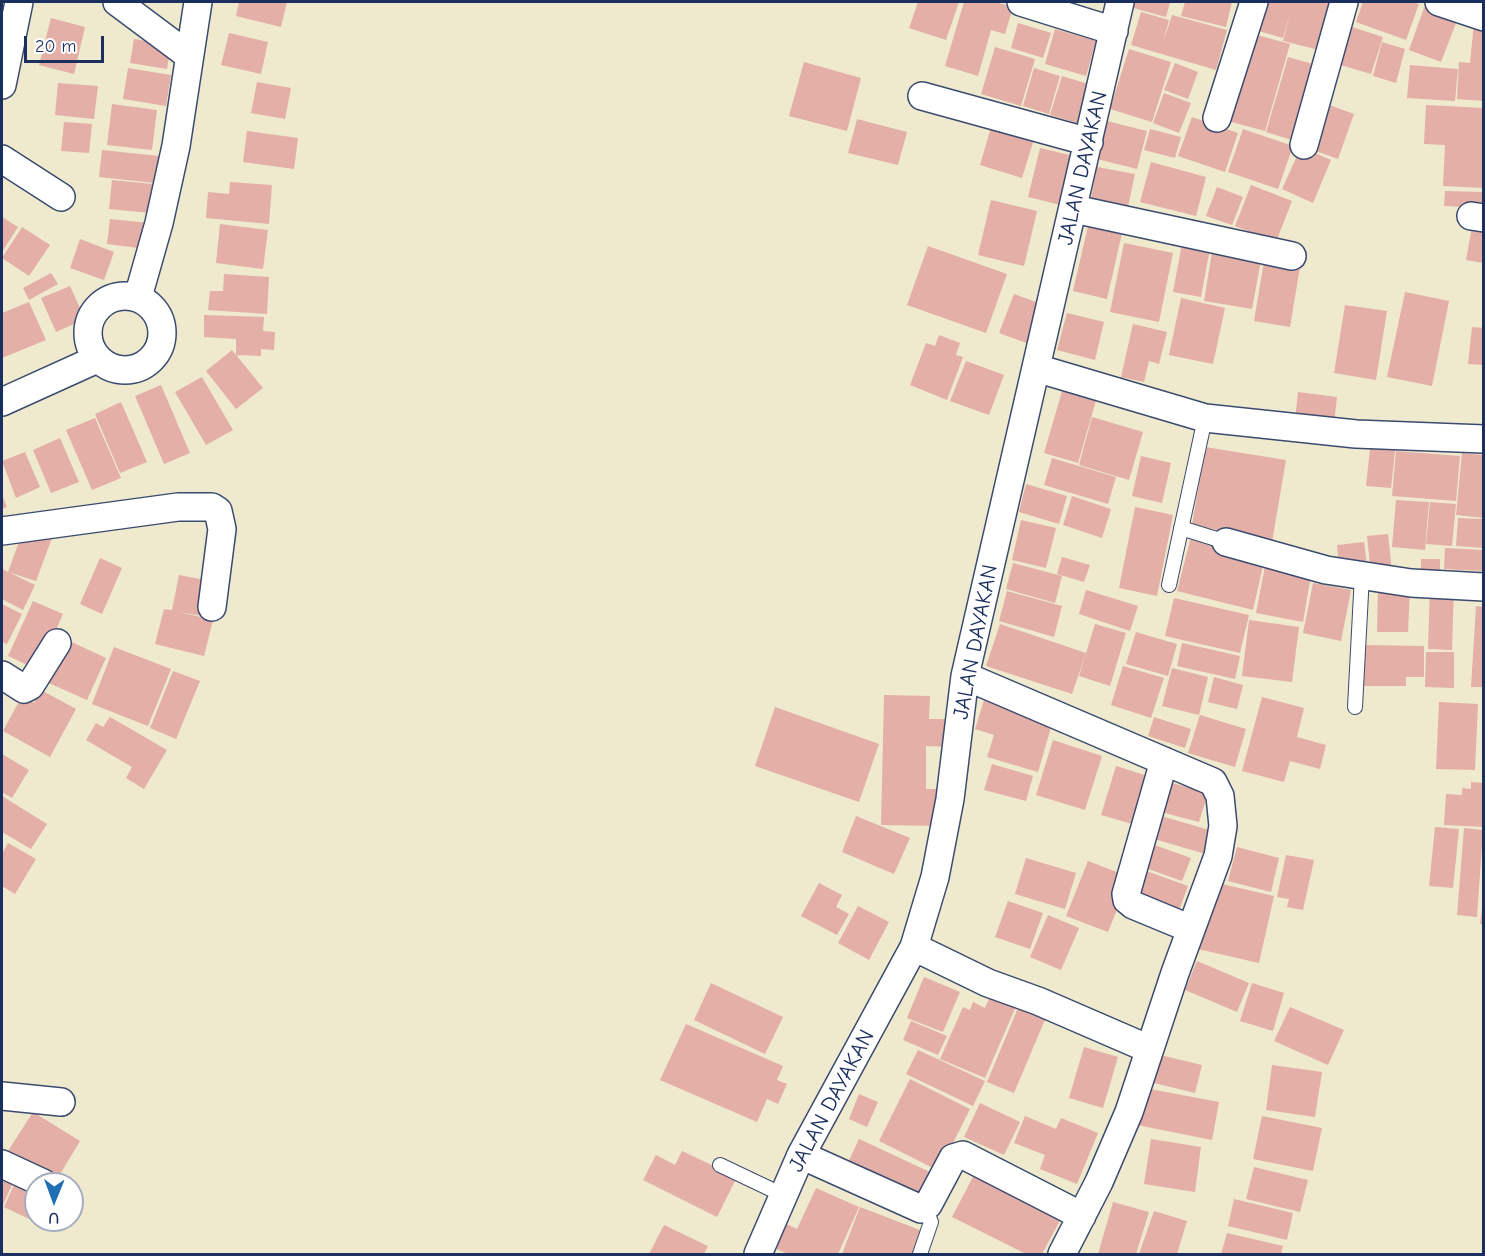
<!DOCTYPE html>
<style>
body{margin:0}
#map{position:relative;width:1485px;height:1256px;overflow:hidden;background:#efe9ce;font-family:"Comic Neue",sans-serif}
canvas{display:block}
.frame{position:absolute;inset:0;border:3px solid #1b2f5e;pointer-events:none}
.north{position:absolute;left:24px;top:1172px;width:60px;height:60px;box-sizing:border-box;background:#fff;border:2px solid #a4acbf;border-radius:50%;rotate:181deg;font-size:16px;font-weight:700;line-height:24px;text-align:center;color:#1b2f5e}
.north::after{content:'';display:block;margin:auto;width:21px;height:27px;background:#1f6fb2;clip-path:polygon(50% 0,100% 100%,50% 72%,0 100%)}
.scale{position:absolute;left:24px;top:36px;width:80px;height:27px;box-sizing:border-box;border:3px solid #1b2f5e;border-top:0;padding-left:8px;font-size:18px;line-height:21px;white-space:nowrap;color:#1b2f5e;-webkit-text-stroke:4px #fff;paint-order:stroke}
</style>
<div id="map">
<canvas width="1485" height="1256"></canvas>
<div class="frame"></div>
<div class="north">U</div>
<div class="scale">20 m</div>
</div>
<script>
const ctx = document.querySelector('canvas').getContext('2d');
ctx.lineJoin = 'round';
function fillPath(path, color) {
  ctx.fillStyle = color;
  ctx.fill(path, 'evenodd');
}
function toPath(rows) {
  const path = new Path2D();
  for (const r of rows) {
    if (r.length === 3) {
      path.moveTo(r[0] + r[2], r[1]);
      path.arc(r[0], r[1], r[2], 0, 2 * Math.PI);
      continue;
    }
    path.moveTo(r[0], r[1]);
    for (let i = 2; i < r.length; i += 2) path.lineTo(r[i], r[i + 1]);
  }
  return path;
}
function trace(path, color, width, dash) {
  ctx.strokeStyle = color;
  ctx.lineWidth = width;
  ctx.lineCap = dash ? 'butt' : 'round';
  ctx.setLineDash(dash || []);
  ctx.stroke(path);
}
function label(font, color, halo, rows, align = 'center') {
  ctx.font = font + ' "Comic Neue",sans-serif';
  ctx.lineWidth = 4.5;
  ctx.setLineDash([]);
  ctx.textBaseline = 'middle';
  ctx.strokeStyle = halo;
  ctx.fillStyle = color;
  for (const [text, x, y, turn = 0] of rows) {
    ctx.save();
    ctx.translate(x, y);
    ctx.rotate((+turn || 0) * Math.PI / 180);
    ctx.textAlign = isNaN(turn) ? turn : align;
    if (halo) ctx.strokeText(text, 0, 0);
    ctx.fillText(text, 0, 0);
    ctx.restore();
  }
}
fillPath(toPath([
 [239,2,287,2,281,27,236,16],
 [918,2,959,2,946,40,909,28],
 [964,2,995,2,1013,7,1005,34,991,30,978,76,945,66],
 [1132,2,1170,2,1166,17,1130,7],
 [1185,2,1232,2,1226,27,1181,16],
 [1260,2,1340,2,1327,52,1283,41,1291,10,1283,38,1252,29],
 [1363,2,1411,2,1419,4,1406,40,1356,22],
 [1425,5,1458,18,1441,62,1409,50],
 [1141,12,1169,20,1163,43,1172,15,1227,30,1216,70,1131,45],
 [51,18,85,27,74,74,39,65],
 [1474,22,1484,22,1484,101,1457,99,1459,62,1470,63],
 [1018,23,1051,33,1043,58,1011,48],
 [1346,25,1383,37,1371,74,1334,63],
 [1055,29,1096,41,1086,76,1045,64],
 [229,33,268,42,261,74,221,65],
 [1250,33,1290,44,1265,131,1224,120],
 [134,39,171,45,167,69,130,63],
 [1382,42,1405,49,1396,83,1373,76],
 [995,47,1035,59,1021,106,981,94],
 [1129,49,1171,62,1152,122,1110,109],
 [1288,57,1320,66,1298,142,1266,132],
 [804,62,861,78,847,131,789,116],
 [1175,63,1198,72,1188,99,1164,90],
 [1410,65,1458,69,1455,101,1407,98],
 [128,68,171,75,166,106,123,99],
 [1034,68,1060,76,1049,114,1023,106],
 [1062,76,1092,85,1081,124,1050,115],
 [257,82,291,88,285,119,251,113],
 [58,83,98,86,94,119,55,115],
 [1164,93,1191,103,1179,133,1153,123],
 [1321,102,1354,114,1338,159,1305,147],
 [112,104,157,110,152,150,107,145],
 [1426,105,1484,108,1484,188,1443,186,1445,145,1424,144],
 [1192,117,1238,133,1225,172,1178,156],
 [857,119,907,132,898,165,848,153],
 [1107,121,1147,131,1137,169,1097,159],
 [64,122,92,124,89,153,61,151],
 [992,124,1035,136,1022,178,980,165],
 [1150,129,1181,137,1175,158,1144,150],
 [1243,129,1293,146,1278,189,1228,172],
 [247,131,298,138,294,169,243,162],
 [1301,147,1331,160,1313,203,1282,189],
 [1040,148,1078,157,1065,206,1028,197],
 [102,150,159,156,155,183,99,177],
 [1151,162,1206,177,1196,216,1140,202],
 [1097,167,1135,174,1126,216,1089,209],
 [112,180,153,184,150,213,109,209],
 [230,182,272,185,269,224,206,218,208,192,229,194],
 [1251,185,1292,201,1276,242,1235,226],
 [1217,187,1243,197,1232,225,1206,216],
 [1445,191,1484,192,1484,208,1444,206],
 [991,200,1037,211,1024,266,978,255],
 [2,217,18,227,2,252],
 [110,219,149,223,146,249,107,244],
 [1089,222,1123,229,1107,299,1073,291],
 [220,224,268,230,263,269,216,263],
 [22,227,50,245,29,276,2,258],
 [1472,227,1484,229,1484,263,1466,260],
 [1183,238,1211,243,1201,297,1173,292],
 [80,239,114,252,104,280,70,268],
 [1124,243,1173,253,1159,322,1110,312],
 [928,246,1007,274,986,333,907,305],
 [1213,246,1262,255,1252,309,1204,301],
 [1265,255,1301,261,1290,327,1254,321],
 [51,273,58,284,29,300,23,288],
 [224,274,269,277,267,314,208,310,210,291,223,291],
 [70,286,85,319,56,332,41,298],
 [1405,292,1449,301,1432,386,1387,377],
 [1014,294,1044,305,1029,344,999,333],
 [1181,298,1225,308,1213,364,1169,355],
 [29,302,46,340,2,358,2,313],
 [1345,305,1387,311,1376,380,1334,373],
 [1067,313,1104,322,1095,360,1057,350],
 [204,315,264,317,263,331,275,332,274,350,261,349,261,356,236,355,236,339,204,337],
 [1133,324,1167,332,1159,364,1149,361,1144,382,1121,377],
 [1472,327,1484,328,1484,365,1468,364],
 [939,335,960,343,956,355,963,357,947,400,910,385,926,343,935,346],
 [232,350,263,388,236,409,206,371],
 [966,361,1004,375,989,415,950,401],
 [202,377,233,430,206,445,175,392],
 [1065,381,1099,390,1078,463,1044,453],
 [161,385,190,453,164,464,135,396],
 [1298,392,1337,397,1334,424,1295,420],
 [121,402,147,462,120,473,95,414],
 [1092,417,1143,432,1129,480,1079,465],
 [95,418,121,478,92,490,66,430],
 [60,438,79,482,51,493,33,450],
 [1371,440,1396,443,1391,488,1366,486],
 [1205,447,1286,460,1272,542,1217,533,1218,530,1192,525],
 [1396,451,1460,456,1456,501,1392,496],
 [25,452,40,487,16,498,2,461],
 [1462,453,1484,455,1484,518,1456,515],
 [1141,456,1171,463,1162,503,1132,496],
 [1052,458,1116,477,1108,504,1044,485],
 [1026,484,1067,496,1059,524,1019,512],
 [2,495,7,507,2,509],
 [1072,496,1111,509,1102,538,1063,525],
 [1396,500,1429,502,1425,550,1392,547],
 [1430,502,1456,504,1452,546,1426,544],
 [1135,507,1173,515,1157,596,1119,588],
 [1458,518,1484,519,1484,548,1456,546],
 [1021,520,1056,528,1046,568,1012,560],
 [24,528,52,538,36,581,8,572],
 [1388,534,1392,572,1371,574,1367,536],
 [1191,537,1265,557,1253,610,1177,591],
 [1364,542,1367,565,1339,568,1337,545],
 [1445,548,1484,550,1484,571,1444,569],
 [1062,557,1090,565,1084,582,1057,574],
 [100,558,122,568,102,614,80,604],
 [1421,559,1440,559,1440,577,1421,577],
 [1266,561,1312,569,1303,622,1256,613],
 [1013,563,1062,576,1055,603,1006,589],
 [2,569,35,585,23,610,2,599],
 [179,575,215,582,208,617,179,612,213,620,204,656,155,644,164,609,172,610],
 [1313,583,1351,590,1341,641,1303,633],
 [1430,587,1454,587,1452,650,1428,649],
 [1378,589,1410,590,1408,632,1377,632],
 [1086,590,1138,606,1130,631,1079,614],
 [1007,591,1062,606,1054,637,999,621],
 [1174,598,1249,615,1240,653,1165,636],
 [33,601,63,614,38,670,8,656],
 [2,604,22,614,7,644,2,642],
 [1476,606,1484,607,1484,687,1471,687],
 [1249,620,1299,627,1292,682,1242,676],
 [1000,624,1086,653,1072,694,986,666],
 [1095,624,1126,633,1110,686,1079,676],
 [1136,632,1177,644,1168,676,1126,664],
 [63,638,106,658,87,700,44,681],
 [1182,643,1240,656,1235,679,1177,666],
 [1364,645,1424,646,1424,677,1406,677,1406,686,1364,686],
 [114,647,171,669,148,726,92,704],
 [1426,652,1454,652,1454,688,1425,687],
 [1123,666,1164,678,1151,718,1111,705],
 [1172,668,1208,677,1199,715,1162,706],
 [173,671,200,681,176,739,150,728],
 [1214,677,1243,685,1237,709,1208,702],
 [41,690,76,709,50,757,3,731,22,696,34,703],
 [884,695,930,696,929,719,953,719,952,747,926,746,926,789,943,789,942,826,881,825],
 [985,697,1054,717,1038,772,987,757,994,735,975,729],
 [1262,697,1304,708,1297,737,1326,745,1320,769,1290,761,1284,782,1242,771],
 [1439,702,1478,704,1475,770,1436,769],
 [775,707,879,744,859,802,755,766],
 [1200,715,1246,729,1235,767,1188,753],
 [110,717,167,750,144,789,126,778,132,767,86,740,96,723,103,727],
 [1154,717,1191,729,1185,748,1148,736],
 [1053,740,1102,756,1085,810,1036,795],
 [2,754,29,770,12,798,2,792],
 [992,764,1033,776,1026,801,984,790],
 [1116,766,1154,778,1139,826,1101,815],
 [1169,782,1208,793,1199,822,1161,812],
 [1471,782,1484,783,1484,827,1444,825,1446,794,1462,795,1462,788,1471,789],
 [2,796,47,824,31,849,2,832],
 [856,816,910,838,894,874,842,852],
 [1161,816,1216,832,1209,855,1154,839],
 [1435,827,1459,829,1453,888,1429,886],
 [1464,828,1483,830,1477,917,1457,915],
 [8,843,36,859,15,894,2,886,2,854],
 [1149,843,1191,858,1182,881,1140,866],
 [1237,847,1279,858,1271,892,1228,881],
 [1286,855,1314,860,1303,910,1287,907,1289,899,1277,897],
 [1026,858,1076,873,1065,909,1015,894],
 [1088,861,1130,877,1108,932,1066,916],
 [1141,869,1188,886,1177,916,1130,899],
 [1213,882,1274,896,1259,963,1198,949],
 [819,883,842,895,836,907,849,914,837,935,801,916],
 [1008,901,1043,913,1030,949,995,937],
 [858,906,889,922,869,960,838,943],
 [1482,909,1484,909,1484,924,1480,924],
 [1048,915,1079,928,1061,970,1030,957],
 [1197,961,1249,983,1237,1012,1185,990],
 [924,977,960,992,943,1032,907,1018],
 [711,983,783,1017,765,1054,694,1020],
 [1252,983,1284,993,1273,1031,1240,1021],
 [991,994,1017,1004,985,1078,940,1059,963,1007,970,1010,973,1002,985,1008],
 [1020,1003,1047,1015,1014,1093,987,1082],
 [1290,1007,1344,1030,1328,1065,1274,1041],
 [911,1021,947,1036,938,1055,903,1040],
 [686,1024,783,1066,777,1080,787,1084,778,1104,767,1099,757,1122,660,1080],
 [1084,1047,1118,1057,1103,1108,1069,1098],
 [918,1050,985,1081,973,1106,906,1074],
 [1156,1054,1202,1065,1195,1093,1150,1082],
 [1272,1065,1322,1072,1315,1117,1266,1110],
 [910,1079,970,1109,939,1171,879,1141],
 [1145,1088,1219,1102,1212,1140,1137,1125],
 [859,1094,878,1102,867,1127,849,1119],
 [980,1103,1020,1122,1004,1155,964,1137],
 [33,1112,80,1141,56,1181,8,1151],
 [1025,1116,1056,1129,1061,1118,1098,1133,1077,1184,1040,1169,1045,1155,1014,1143],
 [1262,1116,1322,1128,1313,1171,1253,1159],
 [859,1139,930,1172,917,1198,847,1165],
 [1151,1139,1201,1147,1195,1192,1144,1184],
 [682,1151,737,1177,717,1217,643,1180,656,1155,675,1165],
 [1254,1167,1308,1180,1300,1212,1246,1199],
 [2,1169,16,1176,2,1207],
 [976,1171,1063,1215,1042,1254,1026,1254,952,1217],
 [18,1176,36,1184,36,1220,46,1220,44,1226,4,1207],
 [816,1188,859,1207,838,1254,788,1254,765,1244,776,1219,797,1229],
 [1234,1199,1293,1213,1287,1240,1228,1226],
 [1113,1202,1149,1212,1136,1254,1098,1254],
 [860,1207,925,1232,916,1254,842,1254],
 [1154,1211,1187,1221,1177,1254,1139,1254],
 [664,1225,708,1246,704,1254,649,1254],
 [1227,1233,1283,1246,1281,1254,1221,1254]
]), '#e4afa6');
const lane = toPath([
 [1181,528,1226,542],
 [1169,585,1205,418],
 [1355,707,1362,575],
 [720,1165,783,1195],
 [920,1254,931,1222,925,1208]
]);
const street = toPath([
 [117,2,188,55],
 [1021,2,1114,31],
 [1439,2,1484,17],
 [2,85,19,2],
 [922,96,1089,142],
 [1217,118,1254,2],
 [1304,145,1344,2],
 [2,159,61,197],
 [1074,209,1292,256],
 [1471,216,1484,218],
 [125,333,37],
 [138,297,159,223,176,146,198,2],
 [1036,368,1205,418,1356,434,1484,439],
 [2,402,97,359],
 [2,531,178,507,212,507,218,511,222,529,212,607],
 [1226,542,1326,570,1411,583,1484,587],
 [2,675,24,689,30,686,57,643],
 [965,676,1213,782,1220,796,1223,826,1218,856,1175,973,1129,1112,1099,1182,1062,1254],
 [1164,761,1126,894,1127,900,1133,905,1191,929],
 [914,947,988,983,1038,1001,1149,1049],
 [2,1096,61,1102],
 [801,1155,921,1209,928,1205,953,1158,963,1155,1082,1216],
 [2,1164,43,1183],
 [758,1254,801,1155,914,947,935,877,950,799,965,676,1120,2]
]);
trace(lane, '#3b4b6f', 16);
trace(street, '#3b4b6f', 30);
trace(lane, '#fff', 14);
trace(street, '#fff', 27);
label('22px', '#1b2f5e', '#fff', [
 ["JALAN DAYAKAN",1083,168,-77],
 ["JALAN DAYAKAN",976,642,-79],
 ["JALAN DAYAKAN",832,1101,-62]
]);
</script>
